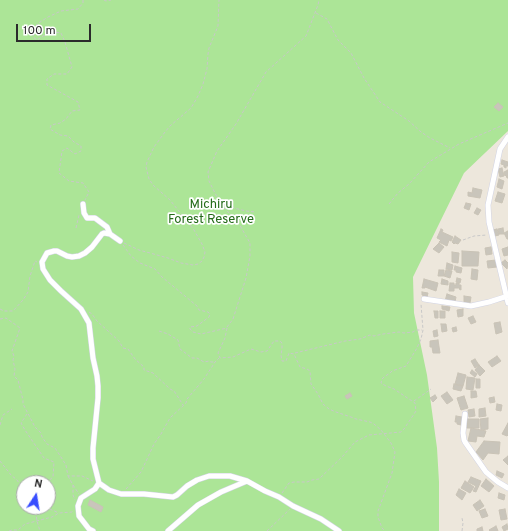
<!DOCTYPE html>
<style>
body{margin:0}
#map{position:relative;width:508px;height:531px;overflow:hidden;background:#ede7dc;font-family:Overpass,sans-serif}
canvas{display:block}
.north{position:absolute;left:16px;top:475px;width:40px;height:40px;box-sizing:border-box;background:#fff;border:1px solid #aaa;border-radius:50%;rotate:12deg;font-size:11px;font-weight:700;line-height:16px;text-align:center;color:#2b2b2b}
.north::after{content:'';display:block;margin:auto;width:14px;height:18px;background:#384eff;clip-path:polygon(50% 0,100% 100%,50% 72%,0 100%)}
.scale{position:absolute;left:16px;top:24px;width:75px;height:18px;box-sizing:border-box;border:2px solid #2b2b2b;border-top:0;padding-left:5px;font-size:12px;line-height:14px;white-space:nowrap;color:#2b2b2b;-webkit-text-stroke:3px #fff;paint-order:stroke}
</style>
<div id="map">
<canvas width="508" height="531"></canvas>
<div class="north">N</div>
<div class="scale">100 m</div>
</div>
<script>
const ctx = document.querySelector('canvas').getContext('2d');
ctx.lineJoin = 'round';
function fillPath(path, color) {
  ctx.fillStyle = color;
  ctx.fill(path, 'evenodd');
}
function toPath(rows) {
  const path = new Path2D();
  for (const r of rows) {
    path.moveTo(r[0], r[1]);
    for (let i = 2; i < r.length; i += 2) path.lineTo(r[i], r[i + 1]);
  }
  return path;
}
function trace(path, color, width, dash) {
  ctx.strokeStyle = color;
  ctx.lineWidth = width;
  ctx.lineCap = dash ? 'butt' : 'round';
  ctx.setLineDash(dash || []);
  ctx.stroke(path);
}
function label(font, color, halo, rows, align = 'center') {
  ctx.font = font + ' Overpass,sans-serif';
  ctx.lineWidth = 3.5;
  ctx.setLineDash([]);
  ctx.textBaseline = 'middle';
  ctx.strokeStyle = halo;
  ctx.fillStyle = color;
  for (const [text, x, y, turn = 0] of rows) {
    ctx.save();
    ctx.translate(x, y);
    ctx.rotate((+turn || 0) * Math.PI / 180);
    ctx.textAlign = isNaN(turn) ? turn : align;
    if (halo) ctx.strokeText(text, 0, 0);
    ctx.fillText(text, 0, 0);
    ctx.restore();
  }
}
fillPath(toPath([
 [0,0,508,0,508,131,464,173,413,277,414,313,427,375,437,448,439,482,439,531,0,531],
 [24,483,48,483,48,507,24,507]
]), '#ace597');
const building = toPath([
 [498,103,503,107,499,111,494,107,498,103],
 [502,160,508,162,508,166,506,166,506,168,504,167,504,165,501,164,502,160],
 [502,168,504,176,500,177,498,169,502,168],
 [508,170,508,178,507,178,506,175,505,176,504,172,508,170],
 [499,179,504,181,502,189,497,187,499,179],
 [473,188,482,190,480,198,468,196,468,192,472,193,473,188],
 [498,192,505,194,502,203,495,201,498,192],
 [466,203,471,204,469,210,464,208,466,203],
 [477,208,481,210,478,215,474,213,477,208],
 [503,228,504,234,499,234,498,229,503,228],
 [441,229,443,230,442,232,453,237,451,241,449,240,447,246,439,242,441,240,437,238,441,229],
 [497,229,499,235,495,236,493,230,497,229],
 [508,231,508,239,507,239,504,233,508,231],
 [455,236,461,240,458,244,455,243,454,244,452,242,455,236],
 [439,243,444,247,439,253,433,249,439,243],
 [491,247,492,254,486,255,485,248,491,247],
 [508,247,508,255,504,256,502,249,508,247],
 [462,251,479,252,478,266,462,266,462,251],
 [452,252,459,253,458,263,452,262,452,252],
 [496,260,497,267,488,268,487,261,496,260],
 [505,260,508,263,507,269,501,263,505,260],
 [447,263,453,265,452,270,446,269,447,263],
 [455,266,462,268,461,273,456,272,456,270,454,270,455,266],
 [472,269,478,270,477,280,471,279,472,269],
 [439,270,444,270,444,276,438,276,439,270],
 [446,270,452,271,450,278,444,276,446,270],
 [457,278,461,279,460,283,456,282,457,278],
 [424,279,438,283,436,291,425,287,425,288,422,288,424,279],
 [442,279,448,281,448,285,441,284,442,279],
 [450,283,454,283,454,285,456,285,456,283,459,283,459,285,461,285,461,290,459,289,460,288,454,288,454,291,449,291,450,283],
 [422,292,428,293,427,297,422,295,422,292],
 [447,294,456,297,455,302,445,301,447,294],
 [464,296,471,297,470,303,464,302,464,296],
 [442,306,450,307,449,311,442,309,442,306],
 [463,309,463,316,458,317,457,310,463,309],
 [434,311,438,311,438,318,435,318,434,311],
 [440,311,445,311,445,318,440,318,440,311],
 [473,316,476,322,471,324,468,318,473,316],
 [500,322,502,332,496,334,494,323,500,322],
 [441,324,446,324,447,331,442,332,441,324],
 [456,327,457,331,453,332,452,328,456,327],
 [437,330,438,336,434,337,433,331,437,330],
 [438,340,440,353,433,353,432,347,430,347,430,341,438,340],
 [497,356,501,361,492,367,488,362,497,356],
 [475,359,479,365,475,368,471,361,475,359],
 [479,365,485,371,480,376,475,370,479,365],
 [472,370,477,374,475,377,470,373,472,370],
 [458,373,466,375,463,386,455,384,458,373],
 [467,377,475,378,473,390,466,389,467,377],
 [476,379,480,379,480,388,476,388,476,379],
 [454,384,463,386,461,391,453,389,454,384],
 [471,391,476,391,477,397,471,398,471,391],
 [447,392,453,400,447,404,441,396,447,392],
 [350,393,352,396,347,399,345,396,350,393],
 [435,395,437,398,433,402,430,398,435,395],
 [464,396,468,408,461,410,457,398,464,396],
 [494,397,495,402,490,403,489,398,494,397],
 [497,404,502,405,501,411,496,410,497,404],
 [485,408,486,416,479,417,479,409,485,408],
 [474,409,475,416,469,417,468,410,474,409],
 [456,416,462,417,461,425,457,424,457,422,455,422,456,416],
 [488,418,488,429,481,430,480,419,488,418],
 [467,419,479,419,479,428,467,428,467,419],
 [508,423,508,435,507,436,502,434,508,423],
 [471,428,486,431,484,437,477,436,476,442,468,441,471,428],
 [484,441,500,442,499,454,488,453,483,460,476,452,484,441],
 [508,456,508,465,503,460,508,456],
 [497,471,504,474,502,478,496,475,497,471],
 [471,477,481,481,476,492,473,491,476,486,468,482,471,477],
 [486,479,494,486,489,492,481,486,486,479],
 [465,481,474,487,470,493,461,488,465,481],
 [459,489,466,493,462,500,456,495,459,489],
 [499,493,505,495,504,500,498,498,499,493],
 [90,500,103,507,101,512,88,505,90,500],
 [480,500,484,506,477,511,473,505,480,500],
 [485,509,488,516,482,518,479,511,485,509],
 [505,509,507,519,501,520,499,510,505,509],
 [507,524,508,529,504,531,502,527,507,524],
 [496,526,498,531,490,531,489,530,496,526],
 [482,527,483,531,477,531,477,529,482,527]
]);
fillPath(building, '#c9c5bb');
trace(building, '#c9c3b6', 1);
const minor = toPath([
 [508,137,500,149,488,205,489,222,508,303],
 [83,204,84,213,87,218,95,218,107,227,110,234],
 [120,241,110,234,104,233,102,234,92,247,85,253,79,256,72,257,67,256,57,251,54,251,47,253,42,262,43,269,50,280,61,291,81,309,89,323,93,358,97,376,98,386,98,398,93,448,93,459,99,483,109,490,121,494,144,494,173,497,177,495,187,486,197,480,209,476,230,476,247,481,265,491,279,497,293,506,321,519,339,531],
 [424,299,471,306,489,302,508,296],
 [465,414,463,433,464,440,465,442,486,472,498,482,508,488],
 [93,531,89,529,79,516,78,506,81,498,95,489,99,483],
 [168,531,198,505,221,492,247,481]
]);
trace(minor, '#d2d4e4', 6);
trace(toPath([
 [83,0,83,3,78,9,61,11,48,17,37,24,33,37,37,40,43,36,54,32,61,33,65,42,72,67,67,74,54,74,47,79,47,85,78,102,80,110,72,111,66,119,60,123,51,125,50,129,60,135,68,136,74,142,81,146,81,151,75,154,67,148,62,151,59,173,69,181,83,183,89,192,85,200],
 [104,0,106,1,111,0],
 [316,13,327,19,338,40,351,53,364,78,380,102,409,121,421,132,430,138,450,148],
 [219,201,209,181,208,172,217,151,236,124,266,72,306,36,318,5,319,0],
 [389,204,398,193,409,184,429,162,459,144,508,123],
 [76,228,79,215],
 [463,240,474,236,487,235],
 [124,243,139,250,168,258,181,263,193,265,198,264,202,261,204,257,205,252,202,244,194,230,170,200,153,185,149,179,146,167,147,162,154,147,165,132,170,126,191,108,198,96,203,84,207,69,208,54,209,48,218,26,219,0],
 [123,245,131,256,140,263,155,269,162,277,197,306,199,310,208,312,210,314,209,317,197,326,190,327,190,329,193,332,201,334,227,328,225,338,218,353,220,358,233,357,251,349,261,352,267,351,274,341,280,341,282,343,282,349,281,355,282,361,286,361,289,353,294,354,300,367,307,369,310,371,311,384,318,394,323,404,329,409,336,412,351,417,356,419,370,422,374,424,381,430,391,443,395,452,392,473,378,511,378,517,382,528,385,531],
 [0,309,4,311,13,311,23,300,28,292,30,276,35,261,37,262],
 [89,312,92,314,97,321,119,341,123,348,128,349,135,359,144,367,144,370,153,373,170,389,174,391,178,397,183,405],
 [0,319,6,318,20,328,12,351,14,356,13,360,15,369,14,376,18,380,23,400,23,404,35,427,41,433,42,437,47,444,55,448,59,454,66,465,68,476,82,476,93,481],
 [227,327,233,319,246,278,250,256,250,243,238,222,229,213,219,201,228,204,234,208,246,211,256,212],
 [159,331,168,334,178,340,180,349,192,358,197,358,204,362,209,361,211,362,214,362],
 [295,353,345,341,360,339,370,335,374,336,383,334,399,332,404,333,413,332,416,330,422,330],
 [414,401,431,389],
 [27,414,21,423,25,430,44,458,54,462,53,477,46,483],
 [0,425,3,415,12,409],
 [0,461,11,475,17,480,24,490],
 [68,476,73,485,73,495,75,500],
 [73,485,79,494],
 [126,489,141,472,154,444,161,434,170,418,186,403,187,399,204,379,215,362,219,358],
 [282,493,289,483,294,482,307,482,312,480,319,479,342,457,355,442,369,435,401,432,404,429,416,411,415,403,394,389,386,386,381,383,382,379,384,377,390,373,392,371,406,366,417,348,421,339,423,330,421,304],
 [35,507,37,521,40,531],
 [45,507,59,513],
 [9,531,12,530,18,530,25,524,52,517,59,513,72,512,73,511],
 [267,531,290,509],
 [462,531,463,523,462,518]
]), '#c8c8c8', 1, [3, 2]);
trace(minor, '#fff', 5);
label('13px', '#236b18', '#fff', [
 ["Michiru",211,205],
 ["Forest Reserve",211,220]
]);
</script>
